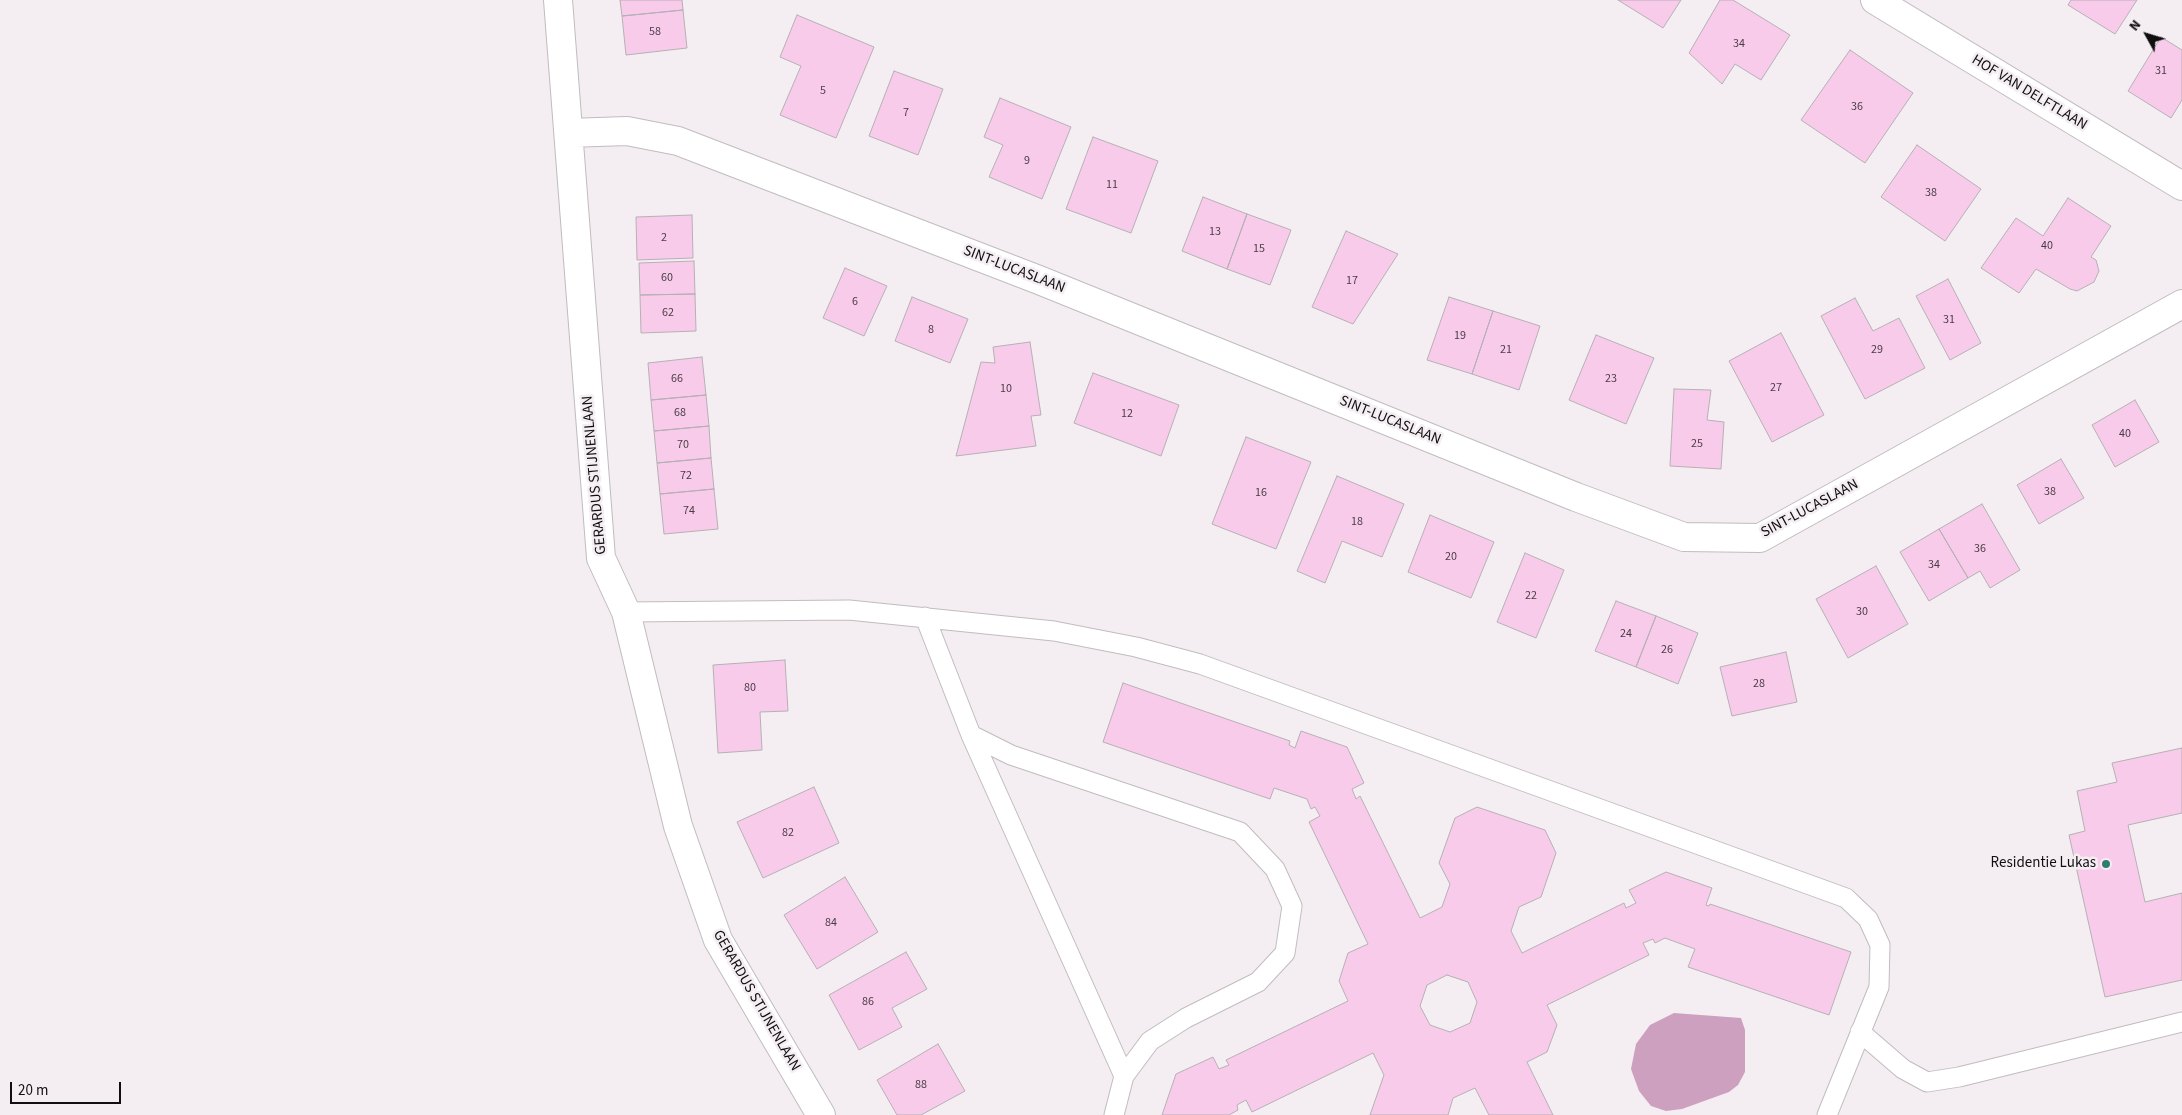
<!DOCTYPE html>
<style>
body{margin:0}
#map{position:relative;width:2182px;height:1115px;overflow:hidden;background:#f4eef2;font-family:"Source Sans 3",sans-serif}
canvas{display:block}
.north{position:absolute;left:2122px;top:10px;width:50px;height:50px;-webkit-text-stroke:4px #f4eef2;paint-order:stroke;rotate:309deg;font-size:14px;font-weight:700;line-height:20px;text-align:center;color:#100e0f}
.north::after{content:'';display:block;margin:auto;width:18px;height:22px;background:#100e0f;clip-path:polygon(50% 0,100% 100%,50% 72%,0 100%)}
.scale{position:absolute;left:10px;top:1082px;width:111px;height:22px;box-sizing:border-box;border:2px solid #100e0f;border-top:0;padding-left:6px;font-size:15px;line-height:18px;white-space:nowrap;color:#100e0f;-webkit-text-stroke:4px #f4eef2;paint-order:stroke}
</style>
<div id="map">
<canvas width="2182" height="1115"></canvas>
<div class="north">N</div>
<div class="scale">20 m</div>
</div>
<script>
const ctx = document.querySelector('canvas').getContext('2d');
ctx.lineJoin = 'round';
function fillPath(path, color) {
  ctx.fillStyle = color;
  ctx.fill(path, 'evenodd');
}
function toPath(rows) {
  const path = new Path2D();
  for (const r of rows) {
    path.moveTo(r[0], r[1]);
    for (let i = 2; i < r.length; i += 2) path.lineTo(r[i], r[i + 1]);
  }
  return path;
}
function trace(path, color, width, dash) {
  ctx.strokeStyle = color;
  ctx.lineWidth = width;
  ctx.lineCap = dash ? 'butt' : 'round';
  ctx.setLineDash(dash || []);
  ctx.stroke(path);
}
function label(font, color, halo, rows, align = 'center') {
  ctx.font = font + ' "Source Sans 3",sans-serif';
  ctx.lineWidth = 5;
  ctx.setLineDash([]);
  ctx.textBaseline = 'middle';
  ctx.strokeStyle = halo;
  ctx.fillStyle = color;
  for (const [text, x, y, turn = 0] of rows) {
    ctx.save();
    ctx.translate(x, y);
    ctx.rotate((+turn || 0) * Math.PI / 180);
    ctx.textAlign = isNaN(turn) ? turn : align;
    if (halo) ctx.strokeText(text, 0, 0);
    ctx.fillText(text, 0, 0);
    ctx.restore();
  }
}
fillPath(toPath([
 [1674,1013,1741,1018,1745,1030,1745,1072,1738,1085,1729,1092,1682,1109,1666,1111,1651,1106,1639,1091,1631,1069,1636,1044,1650,1025]
]), '#cca0be');
const building = toPath([
 [620,0,682,0,683,10,622,16,620,0],
 [1618,0,1681,0,1663,28,1618,0],
 [1720,0,1733,0,1790,35,1761,80,1735,64,1722,84,1689,53,1720,0],
 [2071,0,2137,0,2115,34,2068,5,2071,0],
 [683,10,687,48,626,55,622,16,683,10],
 [797,15,874,47,836,138,780,115,801,66,780,57,797,15],
 [2161,37,2182,50,2182,100,2171,118,2128,91,2161,37],
 [1850,50,1913,93,1865,163,1801,120,1850,50],
 [894,71,943,89,918,155,869,136,894,71],
 [1000,98,1071,127,1042,199,989,177,1003,145,984,137,1000,98],
 [1093,137,1158,161,1131,233,1066,209,1093,137],
 [1917,145,1981,189,1945,241,1881,197,1917,145],
 [1203,197,1247,214,1227,269,1182,251,1203,197],
 [2068,198,2111,226,2091,257,2096,260,2099,271,2094,282,2077,291,2070,289,2036,269,2019,293,1981,268,2016,218,2043,236,2068,198],
 [1247,214,1291,230,1270,285,1227,269,1247,214],
 [692,215,693,258,637,260,636,217,692,215],
 [1346,231,1398,254,1353,324,1312,307,1346,231],
 [694,261,695,294,640,295,639,263,694,261],
 [845,268,887,286,864,336,823,318,845,268],
 [1948,279,1981,343,1950,360,1916,296,1948,279],
 [695,294,696,331,641,333,640,295,695,294],
 [912,297,968,319,950,363,895,341,912,297],
 [1449,297,1493,311,1472,374,1427,360,1449,297],
 [1855,298,1873,331,1899,318,1925,368,1865,399,1821,316,1855,298],
 [1493,311,1540,326,1519,390,1472,374,1493,311],
 [1781,333,1824,415,1772,442,1729,361,1781,333],
 [1596,335,1654,358,1626,424,1569,400,1596,335],
 [1030,342,1041,415,1031,416,1036,446,956,456,981,362,995,363,993,347,1030,342],
 [702,357,706,395,651,400,648,363,702,357],
 [1093,373,1179,405,1161,456,1074,423,1093,373],
 [1674,389,1711,390,1707,420,1724,422,1721,469,1670,466,1674,389],
 [706,395,709,426,654,431,651,400,706,395],
 [2135,400,2159,442,2115,467,2092,425,2135,400],
 [709,426,711,458,657,463,654,431,709,426],
 [1246,437,1311,462,1276,549,1212,524,1246,437],
 [711,458,714,489,660,494,657,463,711,458],
 [2061,459,2084,498,2039,524,2017,485,2061,459],
 [1337,476,1404,504,1382,557,1342,541,1325,583,1297,571,1337,476],
 [714,489,718,529,664,534,660,494,714,489],
 [1982,504,2020,570,1990,588,1980,571,1968,578,1939,529,1982,504],
 [1430,515,1494,542,1471,598,1408,572,1430,515],
 [1939,529,1968,578,1929,601,1900,552,1939,529],
 [1525,553,1564,570,1536,638,1497,622,1525,553],
 [1876,566,1908,624,1848,658,1816,599,1876,566],
 [1616,601,1656,616,1636,667,1595,651,1616,601],
 [1656,616,1698,633,1678,684,1636,667,1656,616],
 [1786,652,1797,702,1732,716,1720,667,1786,652],
 [785,660,788,711,760,712,762,750,718,753,713,665,785,660],
 [1123,683,1290,741,1289,745,1295,748,1301,731,1347,747,1364,783,1352,789,1356,799,1360,796,1420,918,1442,907,1450,884,1439,863,1455,818,1477,807,1545,830,1556,853,1541,897,1519,907,1511,931,1522,953,1624,903,1626,908,1636,903,1629,890,1666,872,1712,888,1706,905,1709,906,1710,904,1851,952,1829,1015,1688,967,1695,949,1665,938,1655,943,1653,939,1643,943,1649,955,1547,1005,1557,1025,1547,1052,1527,1062,1553,1115,1489,1115,1475,1088,1453,1098,1448,1115,1370,1115,1384,1075,1373,1053,1252,1112,1246,1100,1237,1105,1238,1110,1229,1115,1162,1115,1176,1074,1213,1057,1219,1069,1229,1065,1226,1060,1348,1001,1339,981,1348,953,1368,944,1309,822,1320,816,1315,807,1311,809,1307,799,1274,788,1270,799,1103,742,1123,683],
 [1447,975,1468,982,1477,1002,1470,1023,1450,1032,1430,1025,1420,1006,1427,985,1447,975],
 [2182,748,2182,813,2128,825,2145,902,2182,893,2182,980,2105,997,2069,835,2085,831,2077,791,2117,782,2112,763,2182,748],
 [814,787,839,843,763,878,737,822,814,787],
 [845,877,878,932,817,969,784,915,845,877],
 [906,952,927,989,892,1008,902,1027,859,1050,829,995,906,952],
 [938,1044,965,1091,921,1115,897,1115,877,1080,938,1044]
]);
fillPath(building, '#f9cbea');
trace(building, '#b5b0b4', 1);
const lane = toPath([
 [626,612,849,610,1054,631,1136,647,1200,664,1846,898,1868,919,1880,945,1879,987,1827,1115],
 [925,617,971,735,1124,1076,1114,1115],
 [971,735,1011,755,1240,832,1275,869,1292,906,1285,953,1258,982,1186,1018,1150,1041,1124,1076],
 [1860,1032,1903,1069,1927,1082,1959,1077,2182,1022]
]);
const street = toPath([
 [558,0,601,558,626,612,678,826,718,940,821,1115],
 [1875,0,2182,186],
 [569,133,627,131,678,141,1039,280,1576,497,1684,537,1760,538,2182,304]
]);
trace(lane, '#c1bcbf', 21);
trace(street, '#c1bcbf', 30);
trace(lane, '#fff', 19);
trace(street, '#fff', 28);
for (const [x, y, r, color] of [
 [2106,864,5,"#337a71"]
]) {
  const dot = new Path2D();
  dot.arc(x, y, r, 0, 2 * Math.PI);
  ctx.fillStyle = color;
  ctx.fill(dot);
  trace(dot, '#f4eef2', 2);
}
label('12px', '#4a3d46', null, [
 ["58",655,32],
 ["34",1739,44],
 ["31",2161,71],
 ["5",823,91],
 ["36",1857,107],
 ["7",906,113],
 ["9",1027,161],
 ["11",1112,185],
 ["38",1931,193],
 ["13",1215,232],
 ["2",664,238],
 ["40",2047,246],
 ["15",1259,249],
 ["60",667,278],
 ["17",1352,281],
 ["6",855,302],
 ["62",668,313],
 ["31",1949,320],
 ["8",931,330],
 ["19",1460,336],
 ["21",1506,350],
 ["29",1877,350],
 ["66",677,379],
 ["23",1611,379],
 ["27",1776,388],
 ["10",1006,389],
 ["68",680,413],
 ["12",1127,414],
 ["40",2125,434],
 ["25",1697,444],
 ["70",683,445],
 ["72",686,476],
 ["38",2050,492],
 ["16",1261,493],
 ["74",689,511],
 ["18",1357,522],
 ["36",1980,549],
 ["20",1451,557],
 ["34",1934,565],
 ["22",1531,596],
 ["30",1862,612],
 ["24",1626,634],
 ["26",1667,650],
 ["28",1759,684],
 ["80",750,688],
 ["82",788,833],
 ["84",831,923],
 ["86",868,1002],
 ["88",921,1085]
]);
label('15px', '#100e0f', '#f4eef2', [
 ["HOF VAN DELFTLAAN",2029,93,31],
 ["SINT-LUCASLAAN",1014,270,21],
 ["SINT-LUCASLAAN",1390,421,22],
 ["GERARDUS STIJNENLAAN",595,475,-95],
 ["SINT-LUCASLAAN",1810,509,-28],
 ["GERARDUS STIJNENLAAN",756,1001,60]
]);
label('15px', '#100e0f', '#f4eef2', [
 ["Residentie Lukas",2096,864]
], 'right');
</script>
